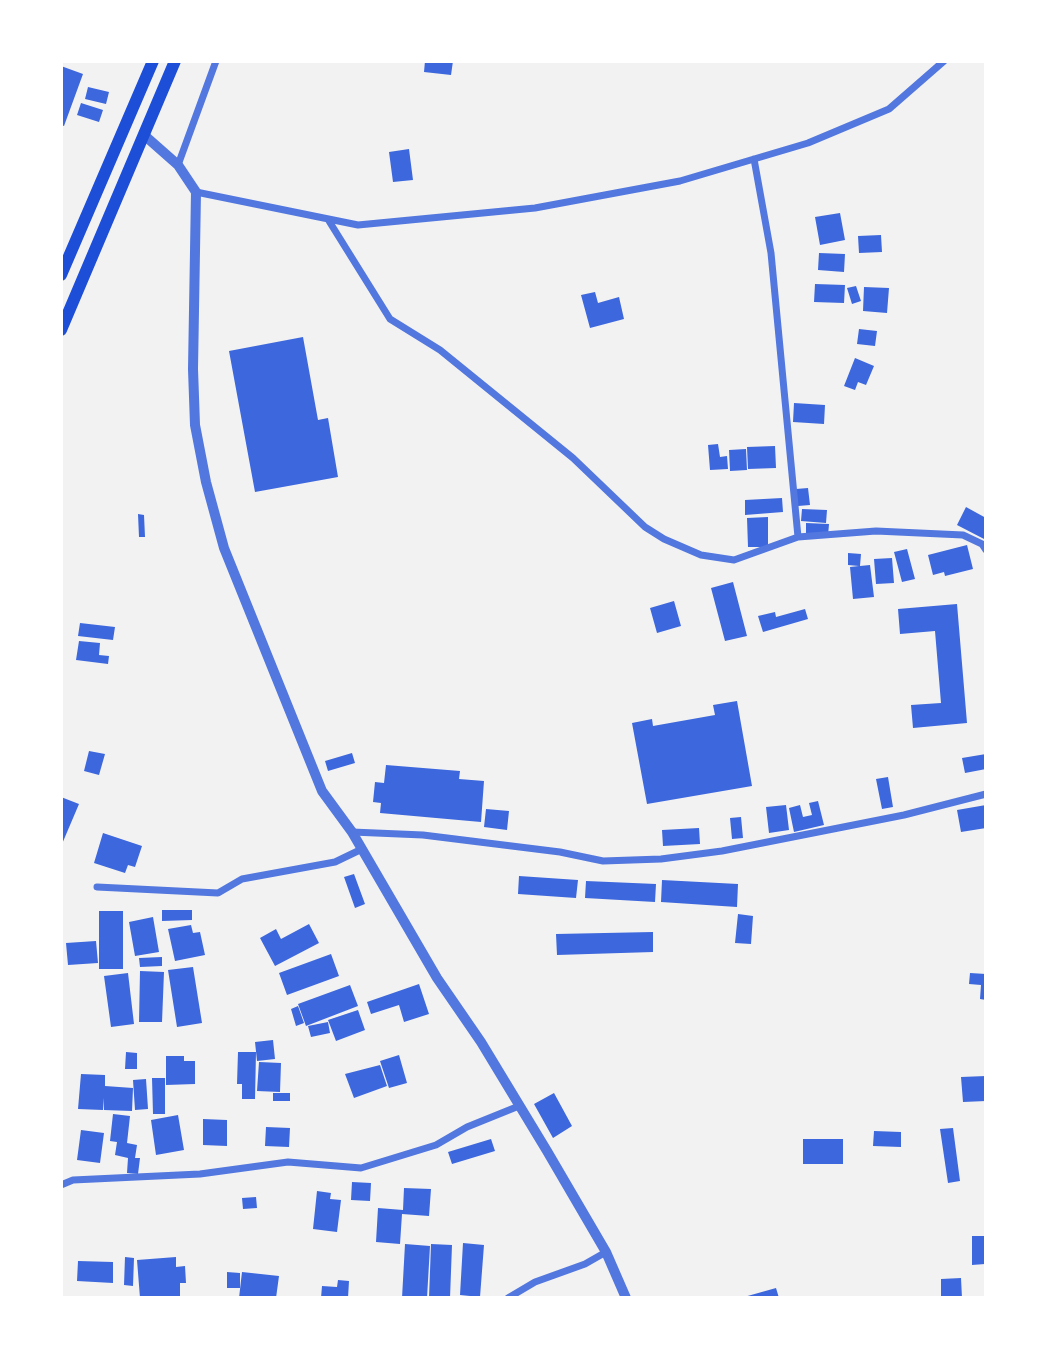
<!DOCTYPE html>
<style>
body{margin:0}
#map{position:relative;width:1047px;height:1359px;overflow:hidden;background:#f2f2f2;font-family:Poppins,sans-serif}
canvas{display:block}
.frame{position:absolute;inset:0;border:63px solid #fff;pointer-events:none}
</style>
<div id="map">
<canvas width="1047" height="1359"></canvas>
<div class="frame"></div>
</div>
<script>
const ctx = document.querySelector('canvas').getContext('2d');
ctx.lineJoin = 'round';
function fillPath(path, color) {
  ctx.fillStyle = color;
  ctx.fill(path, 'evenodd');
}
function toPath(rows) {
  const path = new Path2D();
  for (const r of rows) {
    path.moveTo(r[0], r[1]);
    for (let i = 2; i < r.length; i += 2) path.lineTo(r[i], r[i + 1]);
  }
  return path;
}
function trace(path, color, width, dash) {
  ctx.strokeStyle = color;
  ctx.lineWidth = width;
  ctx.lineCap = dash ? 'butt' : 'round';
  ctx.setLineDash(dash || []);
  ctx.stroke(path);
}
fillPath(toPath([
 [425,61,453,61,451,75,424,72],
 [61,66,83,74,64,126,61,125],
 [88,87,109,92,106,104,85,99],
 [81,103,103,110,99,122,77,115],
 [409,149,413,180,393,182,389,152],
 [840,213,845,240,820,245,815,217],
 [881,235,882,252,859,253,858,236],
 [819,253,845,254,844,272,818,270],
 [815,284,845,285,844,303,814,302],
 [856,286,861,301,852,304,847,288],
 [864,287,889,288,887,313,863,311],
 [595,292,598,303,619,297,624,319,590,328,581,295],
 [859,329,877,331,875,346,857,344],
 [303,337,318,420,328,418,338,477,255,492,229,351],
 [855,358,874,366,866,385,858,382,855,390,844,386],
 [794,403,825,405,824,424,793,422],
 [718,444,720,457,727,456,728,469,710,470,708,445],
 [775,446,776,468,748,469,747,447],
 [746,449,747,470,730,471,729,450],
 [808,488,810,505,798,506,796,489],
 [782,498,783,512,745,515,745,500],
 [966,507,986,518,986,540,957,525],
 [802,509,827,510,826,523,801,521],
 [138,514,144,515,145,537,139,537],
 [768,517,768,547,748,547,747,518],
 [806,523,829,524,828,536,806,536],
 [967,545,973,569,945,576,944,572,933,575,928,555],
 [907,549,915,579,902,582,894,552],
 [848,553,861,554,860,566,870,565,874,597,853,599,850,567,859,566,848,565],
 [892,558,894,583,876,584,874,559],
 [733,582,747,636,725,641,711,588],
 [674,601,681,626,657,633,650,608],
 [957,604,967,723,913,728,911,705,941,703,935,631,900,634,898,609],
 [805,609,808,619,763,632,758,616,775,612,776,617],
 [80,623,115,627,113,640,78,636],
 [79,641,100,643,99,655,109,656,108,664,76,660],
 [737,701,752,786,647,804,632,723,652,719,653,726,715,715,713,705],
 [89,751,105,754,99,775,84,771],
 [352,753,355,763,328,771,325,761],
 [986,754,986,769,965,773,962,758],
 [386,765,460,771,459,779,484,781,481,822,380,813,381,803,373,802,375,782,384,783],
 [888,777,893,807,882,809,876,779],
 [61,797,79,804,62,844,61,844],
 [818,801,824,825,794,832,789,808,800,805,803,817,812,815,809,803],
 [786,805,789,830,769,833,766,807],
 [986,805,986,828,961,832,957,810],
 [486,809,509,811,507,830,484,827],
 [741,817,743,838,732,839,730,818],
 [699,828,700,844,663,846,662,830],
 [103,833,142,846,135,867,128,865,125,873,94,863],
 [354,874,365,904,355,908,344,877],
 [519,876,578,880,576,898,518,894],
 [662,880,738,884,737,907,661,902],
 [586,881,656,884,655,902,585,898],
 [162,910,192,910,192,920,162,921],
 [99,911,123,911,123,969,99,969],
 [738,914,753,916,751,944,735,943],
 [153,917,159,952,135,956,129,922],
 [309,924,319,943,275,966,260,938,276,929,281,939],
 [191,925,193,933,200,932,205,955,175,961,168,929],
 [653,932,653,952,557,955,556,934],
 [96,941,98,963,68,965,66,943],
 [331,954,339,976,287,995,279,973],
 [162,957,162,966,140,967,139,958],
 [193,967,202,1023,177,1027,168,970],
 [140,971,164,972,162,1022,139,1022],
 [128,973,134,1024,111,1027,104,976],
 [970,973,986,974,986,1000,980,999,981,985,969,984],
 [419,984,429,1014,404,1022,399,1005,371,1014,367,1002],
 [350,985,358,1006,306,1026,298,1004],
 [298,1006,304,1023,296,1026,291,1009],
 [358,1010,365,1030,336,1041,328,1020],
 [328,1022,330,1033,311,1037,308,1026],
 [273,1040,275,1059,257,1061,255,1042],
 [126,1052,137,1053,137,1069,125,1069],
 [238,1052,256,1052,255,1099,242,1099,242,1084,237,1084],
 [399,1055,407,1083,389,1088,380,1061],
 [166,1056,184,1056,184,1061,195,1061,195,1084,166,1085],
 [259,1062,281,1063,280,1092,257,1091],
 [380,1065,387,1086,354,1098,345,1074],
 [81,1074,105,1075,105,1086,133,1088,132,1111,104,1110,104,1098,103,1110,78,1109],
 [986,1076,986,1101,963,1102,961,1077],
 [152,1078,165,1078,165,1114,153,1114],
 [146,1079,148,1109,135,1110,133,1080],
 [273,1093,290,1093,290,1101,273,1101],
 [554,1093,572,1126,553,1138,534,1104],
 [113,1114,130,1116,127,1143,137,1145,135,1158,140,1158,138,1174,127,1173,128,1158,115,1155,117,1142,110,1141],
 [178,1115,184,1150,156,1155,151,1120],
 [203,1119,227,1120,227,1146,203,1145],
 [266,1127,290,1128,289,1147,265,1146],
 [953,1128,960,1181,948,1183,940,1129],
 [81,1130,104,1133,100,1163,77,1160],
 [874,1131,901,1132,901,1147,873,1146],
 [491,1139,495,1151,452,1164,448,1152],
 [803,1139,843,1139,843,1164,803,1164],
 [352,1182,371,1183,370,1201,351,1200],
 [404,1188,431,1189,429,1216,402,1214,400,1244,376,1242,378,1208,403,1210],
 [317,1191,331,1193,330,1199,341,1200,337,1232,313,1229],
 [256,1197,257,1208,243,1209,242,1198],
 [972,1236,984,1236,985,1264,972,1265],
 [463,1243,484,1245,480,1297,460,1295],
 [405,1244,430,1246,427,1298,402,1298],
 [431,1244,452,1245,450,1298,429,1298],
 [125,1257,134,1258,133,1286,124,1285],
 [176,1257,176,1267,185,1266,186,1283,180,1283,180,1298,140,1298,137,1260],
 [78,1261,113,1262,113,1283,77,1281],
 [227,1272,240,1273,240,1288,227,1288],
 [242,1272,279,1276,276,1298,239,1298],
 [961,1278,962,1298,941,1298,941,1279],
 [338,1280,349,1281,348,1298,321,1298,322,1286,337,1287],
 [776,1288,779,1298,744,1298,744,1297]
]), '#3d67dc');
trace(toPath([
 [754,159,771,253,798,537],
 [178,165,216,61],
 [196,192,358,225,535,208,680,181,808,143,889,109,944,61],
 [329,221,390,319,440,350,573,458,645,527,664,539,701,555,734,560,798,537,876,531,963,535,982,544,986,550],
 [352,832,423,835,560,852,603,861,661,859,722,851,904,815,986,794],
 [97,887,218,893,242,879,335,862,362,849],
 [61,1185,73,1180,200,1174,288,1162,361,1168,436,1145,467,1127,519,1106],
 [508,1298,535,1282,585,1264,606,1252]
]), '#5277de', 7);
trace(toPath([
 [144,135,178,165,196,192,193,369,195,425,206,482,224,548,322,791,352,832,437,978,481,1042,547,1151,606,1252,626,1298]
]), '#5277de', 10);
trace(toPath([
 [61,275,153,61],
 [61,330,175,61]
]), '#1d4ed8', 12);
</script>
